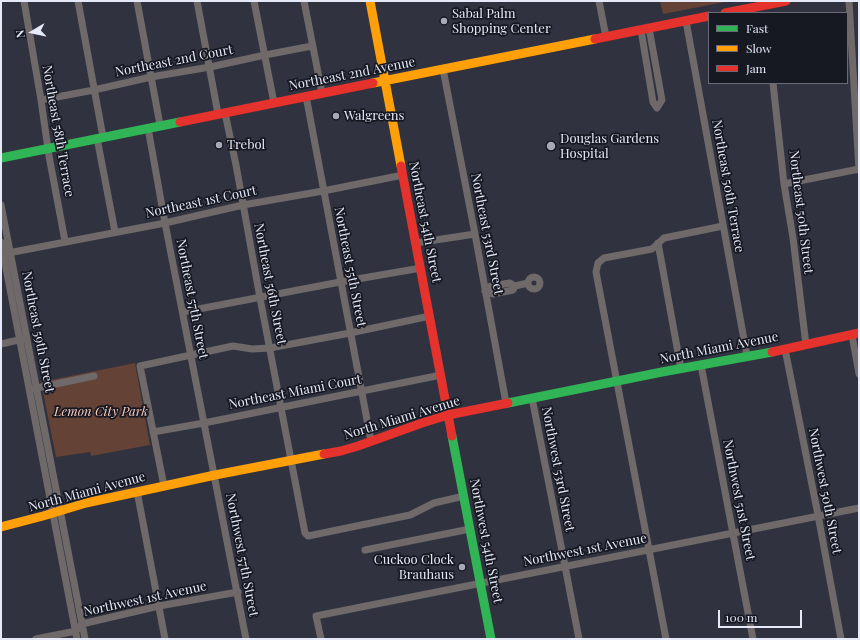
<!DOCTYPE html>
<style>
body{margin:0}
#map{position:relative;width:860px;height:640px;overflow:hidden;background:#30333f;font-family:"Playfair Display",serif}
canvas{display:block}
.frame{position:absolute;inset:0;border:2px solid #e6e9f8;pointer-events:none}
.legend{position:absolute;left:708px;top:12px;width:140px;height:72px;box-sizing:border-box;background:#161822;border:1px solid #696c78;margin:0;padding:5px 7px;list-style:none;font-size:12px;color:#e6e9f8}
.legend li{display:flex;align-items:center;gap:8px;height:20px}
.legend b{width:20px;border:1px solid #696c78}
.north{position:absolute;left:12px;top:12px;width:40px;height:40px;-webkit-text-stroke:3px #161822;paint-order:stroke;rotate:261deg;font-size:11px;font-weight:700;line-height:16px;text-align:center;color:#e6e9f8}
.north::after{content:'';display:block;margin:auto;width:14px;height:18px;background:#e6e9f8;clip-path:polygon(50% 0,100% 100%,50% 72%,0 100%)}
.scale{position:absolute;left:718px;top:610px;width:84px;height:18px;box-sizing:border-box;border:2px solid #e6e9f8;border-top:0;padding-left:5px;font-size:12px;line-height:14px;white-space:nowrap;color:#e6e9f8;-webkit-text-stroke:3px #161822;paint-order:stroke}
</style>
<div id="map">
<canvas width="860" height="640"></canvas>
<div class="frame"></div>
<ul class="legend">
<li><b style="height:5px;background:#30b455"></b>Fast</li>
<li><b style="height:5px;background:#ff9f0a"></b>Slow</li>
<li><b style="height:5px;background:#e5322d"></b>Jam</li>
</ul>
<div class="north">N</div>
<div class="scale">100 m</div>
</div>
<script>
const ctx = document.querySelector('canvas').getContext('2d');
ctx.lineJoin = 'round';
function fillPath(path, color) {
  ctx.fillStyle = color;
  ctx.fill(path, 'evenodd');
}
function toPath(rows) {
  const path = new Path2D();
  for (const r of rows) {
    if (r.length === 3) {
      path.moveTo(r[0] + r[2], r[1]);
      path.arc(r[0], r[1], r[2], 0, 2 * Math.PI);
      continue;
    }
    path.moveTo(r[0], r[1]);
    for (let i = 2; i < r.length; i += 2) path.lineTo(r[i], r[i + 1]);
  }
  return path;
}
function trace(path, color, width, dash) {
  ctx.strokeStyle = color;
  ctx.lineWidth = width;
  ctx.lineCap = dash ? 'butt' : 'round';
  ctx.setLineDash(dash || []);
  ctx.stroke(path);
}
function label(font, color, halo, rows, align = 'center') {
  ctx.font = font + ' "Playfair Display",serif';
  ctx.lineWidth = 3.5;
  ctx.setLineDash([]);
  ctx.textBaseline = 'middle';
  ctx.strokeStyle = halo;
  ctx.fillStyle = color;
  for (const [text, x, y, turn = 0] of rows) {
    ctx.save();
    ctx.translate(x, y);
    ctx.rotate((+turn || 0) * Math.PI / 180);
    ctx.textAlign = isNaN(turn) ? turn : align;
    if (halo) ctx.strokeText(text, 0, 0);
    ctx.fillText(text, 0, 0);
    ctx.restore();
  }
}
fillPath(toPath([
 [660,1,730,1,663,14],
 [135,363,150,445,91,456,90,452,56,457,41,382]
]), '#644235');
trace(toPath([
 [24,1,41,100,49,156,65,241],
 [78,1,103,137],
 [137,1,160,125],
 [197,1,218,114],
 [254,1,274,103],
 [304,1,322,93],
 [599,1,606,37],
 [849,1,859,170],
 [686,21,747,356],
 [641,30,653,102,657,108,662,100,649,28],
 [443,69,475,234,506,403],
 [773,83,784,184,793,238,806,345],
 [306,96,371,441],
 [41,100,94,90,151,77,210,67,265,55,312,46],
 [225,113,236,165,260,298,305,533,308,536,410,515,434,503,464,496],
 [148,128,165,223,246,639],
 [97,138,115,232],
 [784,184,859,169],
 [1,205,85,639],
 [1,242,77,639],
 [416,243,475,234],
 [658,243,681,369],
 [3,254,165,223,243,205,323,191,403,175],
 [534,283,6],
 [515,286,510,283,491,286,485,291,493,294,513,290,515,286,528,283],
 [183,312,340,282,421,268],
 [852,335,859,374],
 [1,344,23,339],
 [785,349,818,515,841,639],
 [701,365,753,639],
 [32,389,94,376],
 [532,398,565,566,579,639],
 [153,432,204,423,441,375],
 [164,486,140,366,233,346,252,349,270,348,350,333,430,316],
 [137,491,165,639],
 [365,550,470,529],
 [36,639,76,631,82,624,86,623,159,606,238,592],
 [321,639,316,616,859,508],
 [666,639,596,272,598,263,604,258,652,249,664,238,723,226]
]), '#6f6969', 7);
trace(toPath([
 [1,158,180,122],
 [508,403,662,372,772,352],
 [452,436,491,639]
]), '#30b455', 9);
trace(toPath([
 [370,1,401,166],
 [373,83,595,39],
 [1,527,43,516,86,503,215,475,324,454]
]), '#ff9f0a', 9);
trace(toPath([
 [725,13,786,1],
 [595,39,709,16],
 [180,122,373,83],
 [401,166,452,436],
 [772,352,859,333],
 [324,454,341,451,358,446,422,423,448,415,508,403]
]), '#e5322d', 9);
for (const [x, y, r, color] of [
 [444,21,4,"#a6a9b7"],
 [336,116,4,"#a6a9b7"],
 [219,145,4,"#a6a9b7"],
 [551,146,5,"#a6a9b7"],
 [462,567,4,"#a6a9b7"]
]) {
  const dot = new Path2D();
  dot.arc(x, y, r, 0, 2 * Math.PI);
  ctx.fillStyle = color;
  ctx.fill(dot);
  trace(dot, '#161822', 1.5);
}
label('13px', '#e6e9f8', '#161822', [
 ["Sabal Palm",452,14],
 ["Shopping Center",452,29],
 ["Walgreens",344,116],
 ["Douglas Gardens",560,139],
 ["Hospital",560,154],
 ["Trebol",227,145],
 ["Cuckoo Clock",454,560,"right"],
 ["Brauhaus",454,575,"right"]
], 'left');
label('13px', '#e6e9f8', '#161822', [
 ["Northeast 2nd Court",174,61,-11],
 ["Northeast 2nd Avenue",352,74,-11],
 ["Northeast 58th Terrace",58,131,80],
 ["Northeast 50th Terrace",728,186,80],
 ["Northeast 1st Court",201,202,-12],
 ["Northeast 50th Street",801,212,83],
 ["Northeast 54th Street",425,222,79],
 ["Northeast 53rd Street",487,234,79],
 ["Northeast 55th Street",350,267,79],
 ["Northeast 56th Street",270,284,79],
 ["Northeast 57th Street",192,299,79],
 ["Northeast 59th Street",38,332,79],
 ["North Miami Avenue",719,348,-11],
 ["Northeast Miami Court",295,392,-11],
 ["North Miami Avenue",402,418,-17],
 ["Northwest 53rd Street",558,469,79],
 ["Northwest 50th Street",825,491,79],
 ["North Miami Avenue",87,492,-15],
 ["Northwest 51st Street",739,500,79],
 ["Northwest 54th Street",486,541,79],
 ["Northwest 1st Avenue",585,550,-11],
 ["Northwest 57th Street",242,555,79],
 ["Northwest 1st Avenue",145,599,-12]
]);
label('italic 13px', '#f8cbba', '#161822', [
 ["Lemon City Park",101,412]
]);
</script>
